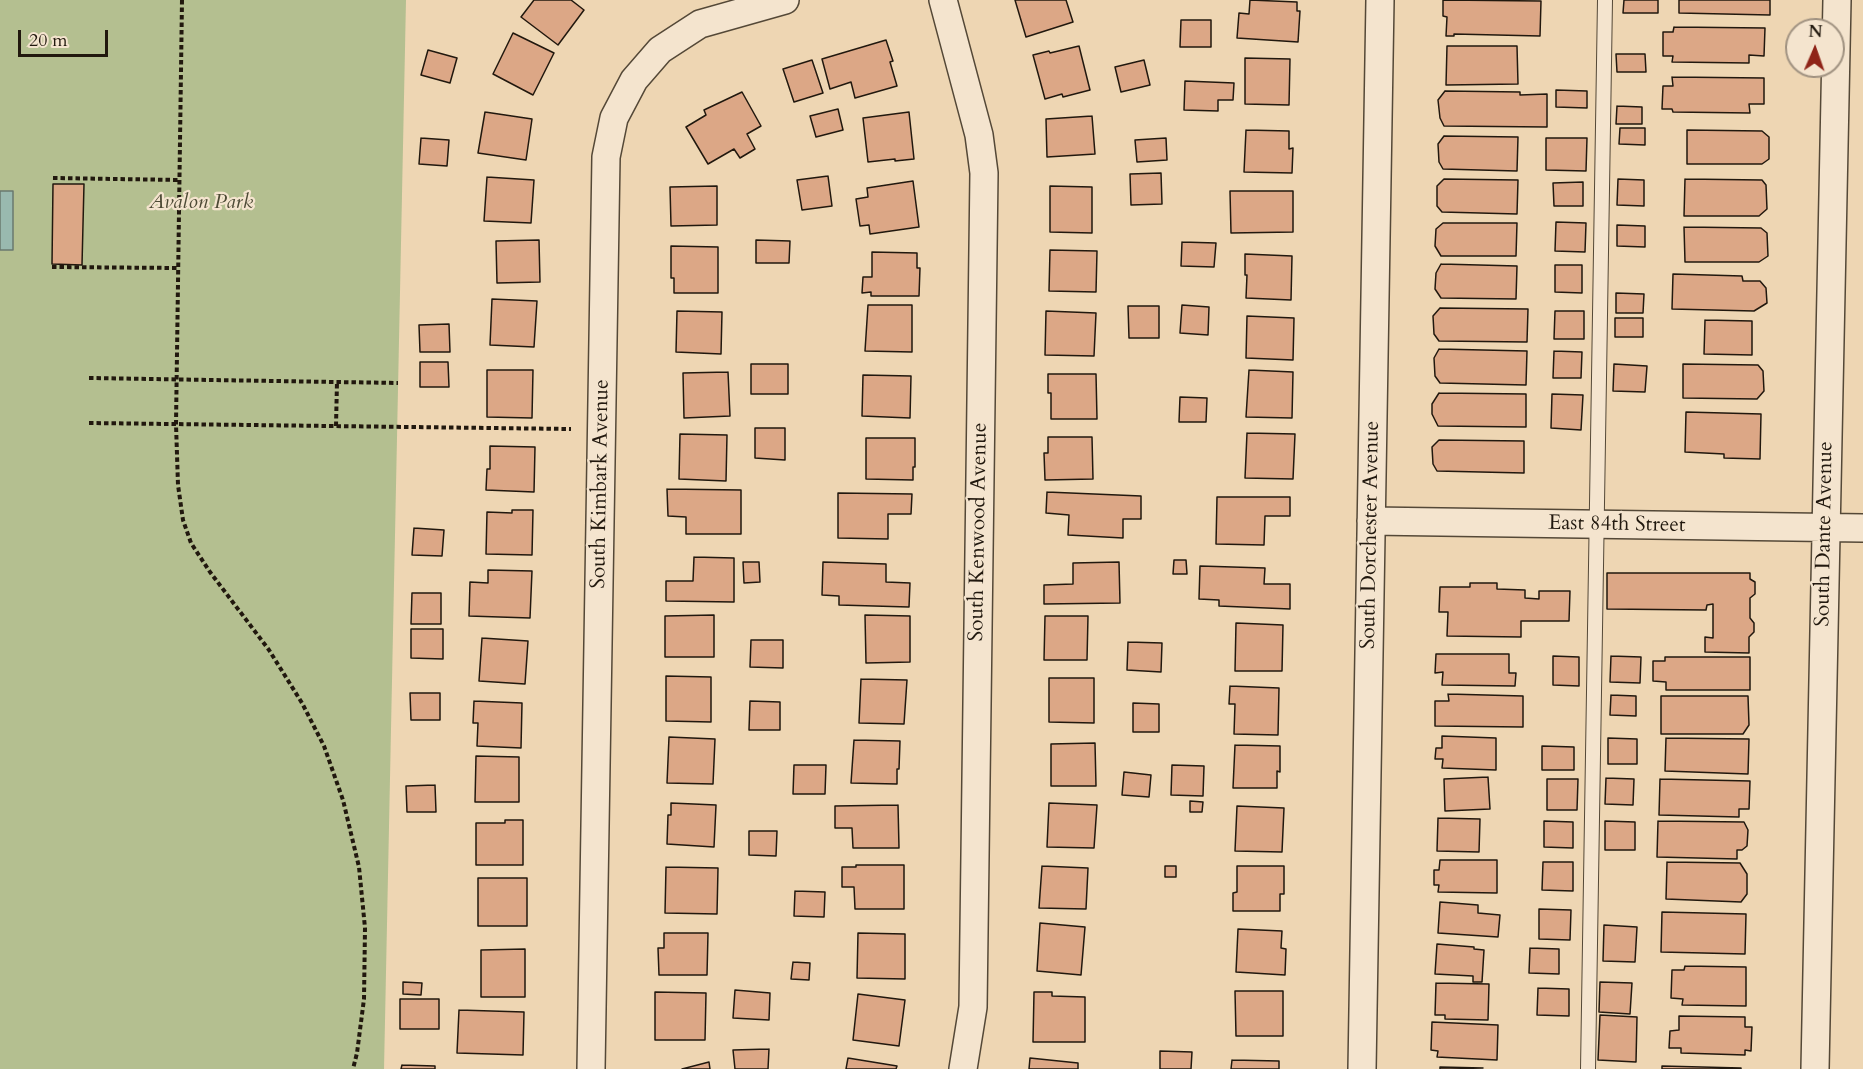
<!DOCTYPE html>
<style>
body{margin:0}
#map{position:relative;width:1863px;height:1069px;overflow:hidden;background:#eed6b3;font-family:Cardo,serif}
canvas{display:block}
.north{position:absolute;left:1785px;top:18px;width:60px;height:60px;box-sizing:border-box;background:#f4e4ce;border:2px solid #a09281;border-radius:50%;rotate:2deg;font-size:16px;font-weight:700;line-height:24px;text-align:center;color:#21180e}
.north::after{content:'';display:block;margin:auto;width:21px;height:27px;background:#8f2418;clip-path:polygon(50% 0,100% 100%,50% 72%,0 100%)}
.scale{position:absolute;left:18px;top:30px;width:90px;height:27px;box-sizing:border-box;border:3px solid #21180e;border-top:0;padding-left:8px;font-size:18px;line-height:21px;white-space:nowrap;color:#21180e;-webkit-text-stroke:4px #f4e4ce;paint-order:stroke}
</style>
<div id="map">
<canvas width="1863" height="1069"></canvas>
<div class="north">N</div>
<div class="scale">20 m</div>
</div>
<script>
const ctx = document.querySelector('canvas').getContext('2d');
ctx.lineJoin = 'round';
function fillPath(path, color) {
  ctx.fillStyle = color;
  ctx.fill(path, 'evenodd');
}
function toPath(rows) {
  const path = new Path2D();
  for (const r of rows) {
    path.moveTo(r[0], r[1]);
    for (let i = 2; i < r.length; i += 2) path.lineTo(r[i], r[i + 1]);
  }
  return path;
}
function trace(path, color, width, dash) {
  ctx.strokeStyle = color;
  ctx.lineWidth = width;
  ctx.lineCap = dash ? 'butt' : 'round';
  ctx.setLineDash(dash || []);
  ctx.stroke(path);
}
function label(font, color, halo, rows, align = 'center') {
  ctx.font = font + ' Cardo,serif';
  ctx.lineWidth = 4.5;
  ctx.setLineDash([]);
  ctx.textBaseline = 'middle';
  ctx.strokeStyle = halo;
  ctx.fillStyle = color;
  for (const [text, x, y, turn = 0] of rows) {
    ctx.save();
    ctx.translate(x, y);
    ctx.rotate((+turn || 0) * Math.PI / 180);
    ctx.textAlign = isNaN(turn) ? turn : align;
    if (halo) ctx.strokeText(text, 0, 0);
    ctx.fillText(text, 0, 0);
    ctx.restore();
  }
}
fillPath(toPath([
 [0,0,406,0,384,1069,0,1069]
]), '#b4bf90');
const water = toPath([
 [0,191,13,191,13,250,0,250,0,191]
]);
fillPath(water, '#99b9af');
trace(water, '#69796f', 1.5);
const building = toPath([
 [534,0,571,0,584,10,558,45,521,17,534,0],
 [1015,0,1066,0,1073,22,1026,37,1015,0],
 [1250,0,1297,2,1297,11,1300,11,1298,42,1237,38,1239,13,1249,14,1250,0],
 [1443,0,1541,1,1540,36,1454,34,1454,36,1446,36,1447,17,1443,16,1443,0],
 [1624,0,1658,0,1658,13,1623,13,1624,0],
 [1679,0,1770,0,1770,15,1679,13,1679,0],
 [1181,20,1211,20,1211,47,1180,47,1181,20],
 [1674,27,1765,28,1764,56,1749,55,1749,63,1672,62,1673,56,1663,56,1663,32,1673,32,1674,27],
 [513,33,554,53,533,95,493,74,513,33],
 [886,40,893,61,890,62,897,86,855,98,851,82,830,89,822,59,886,40],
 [1079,46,1090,90,1063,97,1062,94,1045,99,1033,55,1049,51,1050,53,1079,46],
 [1447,46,1517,46,1518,84,1446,85,1447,46],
 [428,50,457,58,450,83,421,75,428,50],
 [1616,54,1645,54,1646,72,1617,72,1616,54],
 [1245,58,1290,59,1289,105,1245,104,1245,58],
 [812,60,823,93,794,102,783,69,812,60],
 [1144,60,1150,85,1121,92,1115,67,1144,60],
 [1672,77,1764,78,1764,104,1749,104,1750,113,1673,112,1672,109,1662,109,1663,86,1673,86,1672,77],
 [1185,81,1234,83,1233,100,1218,100,1218,111,1184,110,1185,81],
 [1556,90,1587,91,1587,108,1556,107,1556,90],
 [1445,91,1520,92,1520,95,1547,94,1547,127,1444,126,1440,118,1438,100,1445,91],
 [742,92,761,126,747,134,755,149,740,158,734,149,708,164,686,127,706,115,704,110,742,92],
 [1617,106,1642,107,1642,124,1616,124,1617,106],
 [838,109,843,130,816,137,810,116,838,109],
 [485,112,532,119,526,160,478,153,485,112],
 [909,112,914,159,895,161,895,159,868,162,863,118,909,112],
 [1092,116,1095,154,1047,157,1046,119,1092,116],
 [1620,128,1645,128,1645,145,1619,144,1620,128],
 [1246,130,1289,131,1289,149,1293,148,1292,173,1244,172,1246,130],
 [1687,130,1762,131,1769,137,1769,159,1762,164,1687,164,1687,130],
 [1444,136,1518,137,1517,171,1443,169,1439,162,1438,144,1444,136],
 [421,138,449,140,447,166,419,164,421,138],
 [1166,138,1167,160,1137,162,1135,140,1166,138],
 [1546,138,1587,138,1586,171,1546,170,1546,138],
 [1161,173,1162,204,1131,205,1130,174,1161,173],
 [828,176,832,206,802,210,797,180,828,176],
 [487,177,534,180,531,223,484,221,487,177],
 [1444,179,1518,180,1517,214,1442,212,1437,206,1437,186,1444,179],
 [1618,179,1644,180,1644,206,1617,205,1618,179],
 [1685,179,1762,180,1766,185,1767,209,1759,216,1684,216,1685,179],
 [913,181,919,227,870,234,869,225,860,226,856,199,868,197,867,188,913,181],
 [1583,182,1583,206,1554,206,1553,183,1583,182],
 [53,184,84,184,82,265,52,264,53,184],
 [717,186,717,225,671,226,670,187,717,186],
 [1050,186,1092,187,1092,233,1050,232,1050,186],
 [1230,191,1293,191,1293,232,1231,233,1230,191],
 [1556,222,1586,223,1585,252,1555,251,1556,222],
 [1443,223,1517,223,1516,256,1441,256,1435,246,1436,229,1443,223],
 [1617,225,1645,226,1645,247,1617,246,1617,225],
 [1684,227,1761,228,1767,233,1768,256,1759,262,1685,262,1684,227],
 [539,240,540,282,497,283,496,241,539,240],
 [756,240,790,241,789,263,756,263,756,240],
 [1182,242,1216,243,1214,267,1181,266,1182,242],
 [671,246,718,247,718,293,674,293,674,278,671,278,671,246],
 [1050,250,1097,251,1096,292,1049,291,1050,250],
 [872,252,917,253,917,268,920,268,919,296,871,296,871,292,862,293,863,277,872,277,872,252],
 [1245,254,1292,256,1291,300,1246,298,1247,275,1245,275,1245,254],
 [1441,264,1517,266,1516,299,1441,298,1435,289,1436,273,1441,264],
 [1555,265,1582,265,1582,293,1555,292,1555,265],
 [1673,274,1742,276,1743,281,1760,281,1766,288,1767,303,1754,311,1672,309,1673,274],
 [1616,293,1644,294,1643,313,1616,313,1616,293],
 [492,299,537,301,534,347,490,345,492,299],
 [868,305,912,305,912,352,865,351,868,305],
 [1182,305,1209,307,1208,335,1180,333,1182,305],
 [1128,306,1159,306,1159,338,1129,338,1128,306],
 [1440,308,1528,309,1527,342,1439,341,1434,334,1433,316,1440,308],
 [677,311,722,312,721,354,676,352,677,311],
 [1046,311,1096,313,1094,356,1045,355,1046,311],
 [1555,311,1584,311,1584,339,1554,339,1555,311],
 [1247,316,1294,318,1293,360,1246,358,1247,316],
 [1615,318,1643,318,1643,337,1615,337,1615,318],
 [1705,320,1752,321,1752,355,1704,354,1705,320],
 [449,324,450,352,420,352,419,325,449,324],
 [1439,349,1527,351,1526,385,1440,383,1435,376,1434,358,1439,349],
 [1554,351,1582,352,1581,378,1553,378,1554,351],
 [420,362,448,362,449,387,420,387,420,362],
 [751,364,788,364,788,394,751,394,751,364],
 [1614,364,1647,366,1645,392,1613,391,1614,364],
 [1683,364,1758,365,1763,371,1764,391,1757,399,1683,398,1683,364],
 [487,370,533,370,532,418,487,417,487,370],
 [1249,370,1293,372,1292,418,1246,417,1249,370],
 [728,372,730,416,684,418,683,373,728,372],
 [1048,374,1096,374,1097,419,1051,419,1051,393,1048,393,1048,374],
 [863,375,911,376,910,418,862,416,863,375],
 [1439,393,1526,394,1526,427,1438,426,1432,414,1432,404,1439,393],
 [1552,394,1583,395,1581,430,1551,428,1552,394],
 [1180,397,1207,398,1206,422,1179,422,1180,397],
 [1686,412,1761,414,1760,459,1724,458,1724,454,1685,452,1686,412],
 [755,428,785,428,785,460,755,458,755,428],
 [1247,433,1295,434,1293,479,1245,478,1247,433],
 [680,434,727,435,726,481,679,479,680,434],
 [1048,437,1092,437,1093,479,1045,480,1044,453,1048,453,1048,437],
 [866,438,915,438,915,467,913,467,913,480,866,479,866,438],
 [1439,440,1524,441,1524,473,1437,471,1433,464,1432,447,1439,440],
 [490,446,535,447,534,492,486,490,487,469,490,469,490,446],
 [667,489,741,490,741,534,686,534,686,517,668,516,667,489],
 [1047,492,1141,496,1141,519,1123,519,1123,538,1068,535,1069,515,1046,513,1047,492],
 [838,493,912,494,911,514,888,514,888,539,838,538,838,493],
 [1217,497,1290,497,1290,516,1265,516,1264,545,1216,544,1217,497],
 [512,510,533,510,532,555,486,554,487,512,512,513,512,510],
 [414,528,444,530,442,556,412,555,414,528],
 [694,557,734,558,734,602,666,601,666,581,693,581,694,557],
 [1174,560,1186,560,1187,574,1173,574,1174,560],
 [743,562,759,562,760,582,744,583,743,562],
 [823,562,886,564,886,582,910,583,909,607,839,605,839,596,822,595,823,562],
 [1119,562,1120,603,1044,604,1044,585,1073,584,1073,563,1119,562],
 [1200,566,1265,568,1264,584,1290,584,1290,609,1219,606,1219,600,1199,599,1200,566],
 [488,570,532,571,530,618,469,616,470,582,488,583,488,570],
 [1607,573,1750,573,1750,579,1755,582,1755,594,1750,598,1750,618,1754,623,1754,632,1749,637,1749,653,1705,652,1705,637,1713,638,1713,604,1707,605,1706,610,1607,609,1607,573],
 [1470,583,1497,583,1497,589,1525,590,1525,598,1539,599,1539,591,1570,591,1569,621,1521,621,1521,637,1447,636,1448,612,1439,612,1440,587,1470,587,1470,583],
 [412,593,441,593,441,624,411,624,412,593],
 [714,615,714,657,665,657,665,616,714,615],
 [865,615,910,616,910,662,866,663,865,615],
 [1045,616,1088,616,1087,660,1044,660,1045,616],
 [1236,623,1283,625,1282,671,1235,671,1236,623],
 [411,629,443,629,443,659,411,658,411,629],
 [482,638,528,641,525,684,479,681,482,638],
 [751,640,783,640,783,668,750,667,751,640],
 [1128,642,1162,643,1161,672,1127,670,1128,642],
 [1436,654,1509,654,1509,673,1516,673,1515,686,1442,685,1443,672,1435,673,1436,654],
 [1553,656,1579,657,1579,686,1553,685,1553,656],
 [1611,656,1641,657,1640,683,1610,682,1611,656],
 [1665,657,1750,657,1750,690,1666,690,1666,682,1653,681,1653,661,1665,661,1665,657],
 [666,676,711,677,711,722,666,721,666,676],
 [1049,678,1094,678,1094,723,1049,722,1049,678],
 [861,679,907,680,904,724,859,723,861,679],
 [1230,686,1279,688,1278,735,1234,734,1235,704,1229,704,1230,686],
 [410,693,440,693,440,720,411,720,410,693],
 [1448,694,1523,696,1523,727,1435,726,1435,701,1449,701,1448,694],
 [1611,695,1636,696,1636,716,1610,715,1611,695],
 [1661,696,1748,696,1749,725,1743,734,1661,734,1661,696],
 [474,701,522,703,521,748,477,746,478,723,473,723,474,701],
 [750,701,780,702,780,730,749,730,750,701],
 [1133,703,1159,704,1159,732,1133,732,1133,703],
 [1442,736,1496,738,1496,770,1442,768,1443,759,1435,759,1436,748,1442,748,1442,736],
 [669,737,715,739,713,784,667,783,669,737],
 [1608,738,1637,739,1637,764,1608,764,1608,738],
 [1666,738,1749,739,1748,774,1665,771,1666,738],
 [854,740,900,741,899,769,897,769,897,784,851,783,854,740],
 [1095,743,1096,786,1051,786,1051,744,1095,743],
 [1235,745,1280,746,1280,772,1277,771,1277,788,1233,788,1235,745],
 [1542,746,1574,747,1574,770,1542,770,1542,746],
 [476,756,519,757,519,802,475,802,476,756],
 [794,765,826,765,825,794,793,794,794,765],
 [1172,765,1204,766,1203,796,1171,795,1172,765],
 [1124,772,1151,775,1149,797,1122,795,1124,772],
 [1488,777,1490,809,1445,811,1444,779,1488,777],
 [1606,778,1634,779,1633,805,1605,804,1606,778],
 [1547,779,1578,779,1577,810,1547,810,1547,779],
 [1660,779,1750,781,1749,809,1739,809,1739,817,1659,815,1660,779],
 [435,785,436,812,407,812,406,786,435,785],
 [1190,801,1203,802,1202,812,1190,812,1190,801],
 [671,803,716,805,714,847,667,844,668,815,671,815,671,803],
 [1049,803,1097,805,1094,848,1047,847,1049,803],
 [898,805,899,848,853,848,852,828,835,828,835,806,898,805],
 [1237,806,1284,808,1282,852,1235,851,1237,806],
 [1438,818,1480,819,1479,852,1437,851,1438,818],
 [505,820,523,820,523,865,476,865,476,823,505,823,505,820],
 [1544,821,1573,822,1573,848,1544,847,1544,821],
 [1605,821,1635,822,1635,850,1605,850,1605,821],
 [1658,821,1744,822,1748,830,1747,846,1742,850,1737,850,1737,859,1657,857,1658,821],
 [749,831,777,831,776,856,749,855,749,831],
 [1440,860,1497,860,1497,893,1438,892,1439,885,1434,885,1434,870,1439,870,1440,860],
 [1543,862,1573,862,1573,891,1542,890,1543,862],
 [1667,862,1740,863,1747,874,1747,894,1741,902,1666,899,1667,862],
 [856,865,904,865,904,909,855,909,854,887,842,887,842,867,856,867,856,865],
 [1042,866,1088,868,1086,909,1039,908,1042,866],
 [1165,866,1176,866,1176,877,1165,877,1165,866],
 [1237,866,1284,866,1284,894,1280,894,1280,911,1233,911,1233,893,1237,892,1237,866],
 [666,867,718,868,717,914,665,913,666,867],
 [478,878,527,878,527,926,478,926,478,878],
 [795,891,825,892,824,917,794,916,795,891],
 [1440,902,1478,905,1478,913,1500,915,1498,937,1438,933,1440,902],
 [1539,909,1571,910,1570,940,1539,939,1539,909],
 [1662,912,1746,914,1745,954,1661,952,1662,912],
 [1040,923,1085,927,1081,975,1037,971,1040,923],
 [1604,925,1637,927,1635,962,1603,961,1604,925],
 [1238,929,1282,931,1281,948,1286,949,1285,975,1236,972,1238,929],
 [664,933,708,933,707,975,659,975,658,948,664,948,664,933],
 [858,933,905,934,905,979,857,978,858,933],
 [1437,944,1474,947,1474,949,1484,950,1482,982,1473,982,1473,976,1435,974,1437,944],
 [1530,948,1559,949,1559,974,1529,973,1530,948],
 [525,949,525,997,481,997,481,950,525,949],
 [793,962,810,963,809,980,791,979,793,962],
 [1685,966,1746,967,1746,1006,1682,1005,1683,999,1671,998,1672,970,1684,970,1685,966],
 [403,982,422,983,421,995,403,994,403,982],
 [1600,982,1632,983,1630,1014,1599,1012,1600,982],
 [1436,983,1489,984,1488,1020,1445,1019,1445,1015,1435,1015,1436,983],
 [1538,988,1569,989,1569,1016,1537,1015,1538,988],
 [735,990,770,993,769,1020,733,1018,735,990],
 [1235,991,1283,991,1283,1036,1236,1036,1235,991],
 [655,992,706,993,705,1040,655,1040,655,992],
 [1034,992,1052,992,1052,996,1085,997,1085,1042,1033,1042,1034,992],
 [858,994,905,1000,899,1046,853,1040,858,994],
 [400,999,439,999,439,1029,400,1029,400,999],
 [459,1010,524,1012,523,1055,457,1053,459,1010],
 [1600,1015,1637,1017,1636,1062,1598,1060,1600,1015],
 [1679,1016,1745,1017,1745,1027,1752,1027,1751,1051,1745,1050,1745,1055,1681,1053,1681,1048,1669,1048,1670,1031,1679,1030,1679,1016],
 [1432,1022,1498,1025,1497,1060,1437,1057,1438,1051,1431,1050,1432,1022],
 [769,1049,768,1069,735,1069,733,1050,769,1049],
 [1160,1051,1192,1052,1191,1069,1160,1069,1160,1051],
 [848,1058,897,1066,896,1069,846,1069,848,1058],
 [1030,1058,1078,1063,1078,1069,1029,1069,1030,1058],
 [1232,1060,1279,1061,1279,1069,1231,1069,1232,1060],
 [709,1062,710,1069,682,1069,709,1062],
 [402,1065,435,1066,435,1069,401,1069,402,1065],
 [1662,1066,1741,1068,1741,1069,1662,1069,1662,1066],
 [1440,1067,1483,1068,1440,1069,1440,1067]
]);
fillPath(building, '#dca786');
trace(building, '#21180e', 1.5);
const lane = toPath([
 [1588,1069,1605,0]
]);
const street = toPath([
 [943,0,979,135,984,173,973,1007,963,1069],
 [1371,521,1863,528],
 [591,1069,606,157,614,118,634,80,660,50,700,24,785,0],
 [1362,1069,1380,0],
 [1815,1069,1837,0]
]);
trace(lane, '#544837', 16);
trace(street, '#544837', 30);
trace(toPath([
 [182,0,176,424,178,485,183,520,191,543,210,572,269,650,302,703,324,746,343,800,359,867,365,928,364,999,357,1053,353,1069],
 [53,178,180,180],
 [52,267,178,268],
 [89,378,398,383],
 [89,423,571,429],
 [336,426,337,382]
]), '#21180e', 4, [4.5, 3]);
trace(lane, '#f4e4ce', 14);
trace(street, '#f4e4ce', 27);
label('italic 21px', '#4d4a35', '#f4e4ce', [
 ["Avalon Park",201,203]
]);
label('21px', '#21180e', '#f4e4ce', [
 ["South Kimbark Avenue",601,484,-89],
 ["East 84th Street",1617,525,1],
 ["South Kenwood Avenue",979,532,-89],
 ["South Dante Avenue",1825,534,-89],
 ["South Dorchester Avenue",1371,535,-89]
]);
</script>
